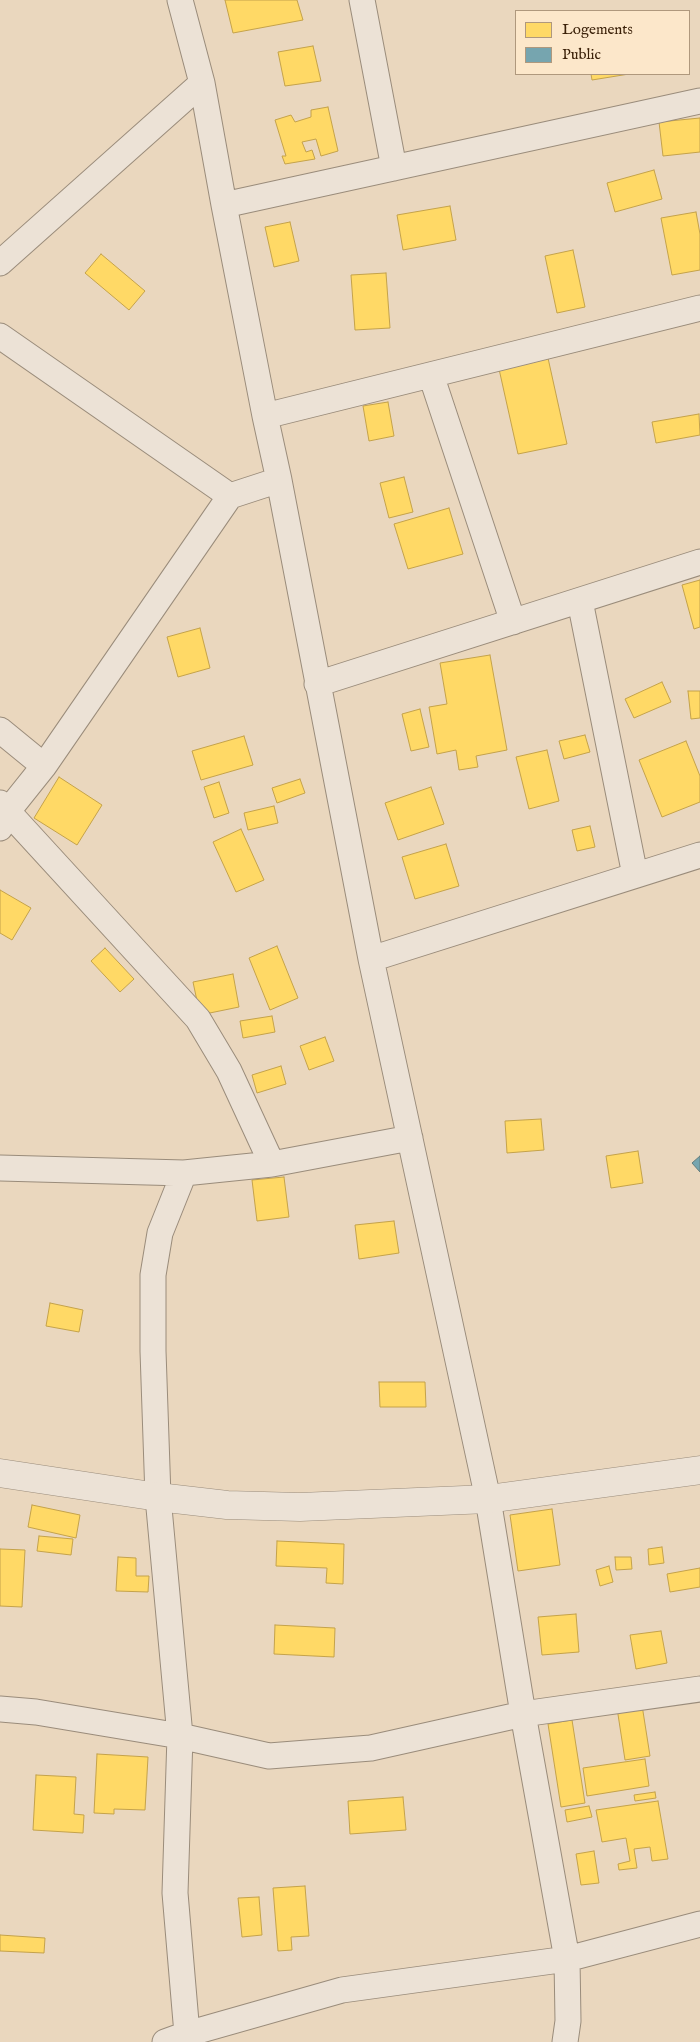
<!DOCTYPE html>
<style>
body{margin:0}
#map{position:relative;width:700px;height:2042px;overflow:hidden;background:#ead7be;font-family:"IM FELL English",serif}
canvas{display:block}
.legend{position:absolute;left:515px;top:10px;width:175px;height:65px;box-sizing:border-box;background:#fce7ca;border:1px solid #af987d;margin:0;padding:6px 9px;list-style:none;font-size:15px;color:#3b2109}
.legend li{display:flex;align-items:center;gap:10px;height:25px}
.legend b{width:25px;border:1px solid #af987d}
</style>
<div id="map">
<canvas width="700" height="2042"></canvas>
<ul class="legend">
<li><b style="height:14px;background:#ffd966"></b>Logements</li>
<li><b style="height:14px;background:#76a5af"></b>Public</li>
</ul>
</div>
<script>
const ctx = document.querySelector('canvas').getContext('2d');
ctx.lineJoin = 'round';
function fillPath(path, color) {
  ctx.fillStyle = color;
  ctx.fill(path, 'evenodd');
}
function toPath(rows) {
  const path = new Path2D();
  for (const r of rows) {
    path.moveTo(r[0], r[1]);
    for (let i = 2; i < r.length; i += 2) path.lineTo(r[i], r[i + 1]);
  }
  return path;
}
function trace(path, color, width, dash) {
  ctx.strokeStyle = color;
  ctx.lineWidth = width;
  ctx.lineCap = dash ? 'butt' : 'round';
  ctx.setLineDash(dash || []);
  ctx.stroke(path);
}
const homes = toPath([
 [225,0,297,0,303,20,233,33,225,0],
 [313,46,321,81,285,86,278,52,313,46],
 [591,74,629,74,592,80,591,74],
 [328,107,338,151,321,156,316,139,302,142,306,152,312,150,315,159,285,164,282,156,286,156,275,120,291,115,295,122,311,117,311,110,328,107],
 [700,118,700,152,663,156,659,122,700,118],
 [654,170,662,199,615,212,607,183,654,170],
 [450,206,456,240,403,250,397,215,450,206],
 [696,212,700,234,700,270,672,275,661,218,696,212],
 [290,222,299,261,274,267,265,227,290,222],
 [573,250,585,307,557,313,545,256,573,250],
 [101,254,145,291,129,310,85,273,101,254],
 [386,273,390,328,355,330,351,275,386,273],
 [548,358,567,444,518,454,499,369,548,358],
 [388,402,394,436,369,441,363,406,388,402],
 [699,414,700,435,656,443,652,422,699,414],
 [404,477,413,512,389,518,380,483,404,477],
 [449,508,463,554,408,569,394,524,449,508],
 [700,580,700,627,694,629,682,585,700,580],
 [200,628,210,668,178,677,167,637,200,628],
 [490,655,507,750,476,756,478,767,459,770,456,750,437,754,429,707,447,704,440,663,490,655],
 [662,682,671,702,634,718,625,699,662,682],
 [688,691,700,691,700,718,691,719,688,691],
 [420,709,429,747,411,751,402,714,420,709],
 [585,735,590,752,564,759,559,741,585,735],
 [244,736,253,765,201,780,192,751,244,736],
 [686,741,700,776,700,802,662,817,639,760,686,741],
 [547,750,559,801,529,809,516,757,547,750],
 [59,777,102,805,77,845,34,818,59,777],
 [300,779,305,793,277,803,272,788,300,779],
 [219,782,229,813,214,818,204,787,219,782],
 [431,787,444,824,398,840,385,803,431,787],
 [274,806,278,823,248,830,244,813,274,806],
 [590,826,595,847,577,851,572,830,590,826],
 [241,829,264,880,236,892,213,842,241,829],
 [446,844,459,886,415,899,402,857,446,844],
 [0,890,31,908,12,940,0,933,0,890],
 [277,946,298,998,270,1010,249,958,277,946],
 [105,948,134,979,120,992,91,961,105,948],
 [233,974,239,1007,200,1015,193,982,233,974],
 [272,1016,275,1032,243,1038,240,1021,272,1016],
 [325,1037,334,1061,309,1070,300,1046,325,1037],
 [281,1066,286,1084,257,1093,252,1075,281,1066],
 [541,1119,544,1150,507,1153,505,1121,541,1119],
 [638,1151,643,1183,611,1188,606,1156,638,1151],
 [284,1177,289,1217,257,1221,252,1180,284,1177],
 [394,1221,399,1253,359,1259,355,1225,394,1221],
 [50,1303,83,1310,79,1332,46,1326,50,1303],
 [379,1382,425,1382,426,1407,380,1407,379,1382],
 [32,1505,80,1515,76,1538,28,1527,32,1505],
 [552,1509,560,1565,518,1571,510,1515,552,1509],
 [39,1536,73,1539,71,1555,37,1551,39,1536],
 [277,1541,344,1544,343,1584,326,1583,327,1568,276,1566,277,1541],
 [662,1547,664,1563,649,1565,648,1549,662,1547],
 [0,1549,25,1550,22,1607,0,1606,0,1549],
 [118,1557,136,1558,136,1576,149,1576,148,1592,116,1591,118,1557],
 [615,1557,631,1557,632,1569,616,1570,615,1557],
 [609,1566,613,1582,600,1586,596,1570,609,1566],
 [700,1568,700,1587,670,1592,667,1574,700,1568],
 [576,1614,579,1652,542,1655,538,1617,576,1614],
 [275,1625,335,1628,334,1657,274,1654,275,1625],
 [661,1631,667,1663,636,1669,630,1635,661,1631],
 [642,1705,650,1756,625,1760,617,1708,642,1705],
 [572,1720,585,1803,561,1807,548,1724,572,1720],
 [97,1754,148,1757,145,1810,114,1809,114,1814,94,1813,97,1754],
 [645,1759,649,1786,587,1796,583,1768,645,1759],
 [36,1775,76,1777,74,1814,84,1815,83,1833,33,1830,36,1775],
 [655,1792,656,1798,635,1801,634,1795,655,1792],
 [403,1797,406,1830,350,1834,348,1801,403,1797],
 [658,1801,668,1859,652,1861,650,1847,634,1849,637,1868,619,1870,618,1864,630,1861,626,1838,602,1842,596,1810,658,1801],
 [589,1806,592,1817,567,1822,565,1810,589,1806],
 [594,1851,599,1883,581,1885,576,1854,594,1851],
 [305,1886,309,1936,291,1937,292,1950,278,1951,273,1888,305,1886],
 [259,1897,262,1935,242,1937,238,1898,259,1897],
 [0,1935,45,1938,44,1953,0,1951,0,1935]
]);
fillPath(homes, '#ffd966');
trace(homes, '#c4a24a', 1);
const public = toPath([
 [700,1156,700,1172,692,1163,700,1156]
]);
fillPath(public, '#76a5af');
trace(public, '#647d7d', 1);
const minor = toPath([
 [180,0,202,83,224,205,265,416,279,480,371,959,488,1499,523,1714,567,1959,568,2021,565,2042],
 [362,0,394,168],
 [224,205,700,101],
 [0,263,202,83],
 [0,336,230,496],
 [431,375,513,622],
 [265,416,700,308],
 [580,601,635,875],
 [317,684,700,562],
 [0,730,44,766],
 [0,803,198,1019,229,1071,272,1164],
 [0,828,8,811,44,766,230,496,279,480],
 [371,959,700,855],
 [0,1168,184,1173,272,1164,410,1138],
 [184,1173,160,1233,153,1275,153,1351,158,1497,180,1736,175,1893,187,2034,185,2042],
 [0,1709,36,1712,180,1736,269,1756,371,1748,523,1714,700,1689],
 [165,2042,187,2034,342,1990,567,1959,700,1924]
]);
const tertiary = toPath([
 [0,1473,158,1497,227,1505,300,1507,488,1499,700,1470]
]);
trace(minor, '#9a8c7b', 27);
trace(tertiary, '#9a8c7b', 29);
trace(minor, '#ece2d6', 25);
trace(tertiary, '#ece2d6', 28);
</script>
